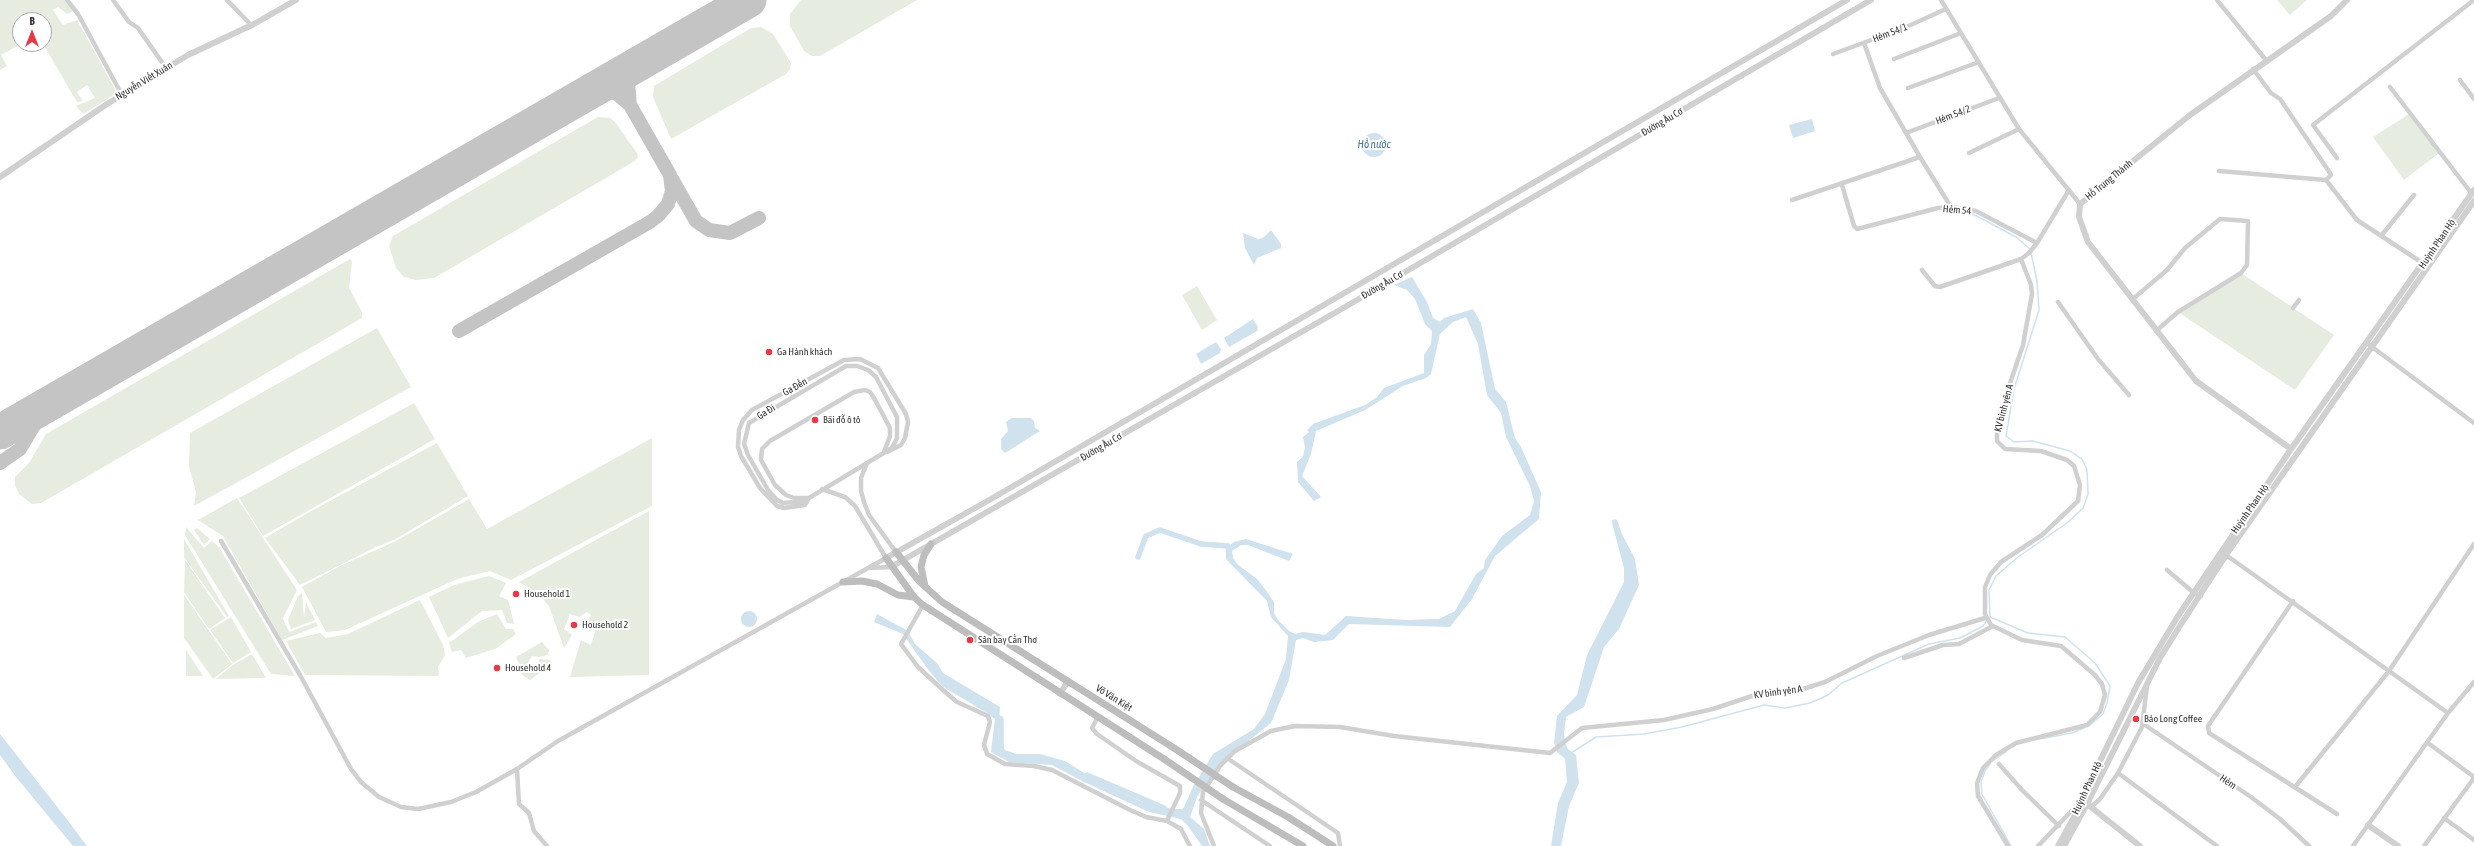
<!DOCTYPE html>
<meta charset="utf-8">
<style>
body{margin:0}
#map{position:relative;width:2474px;height:846px;overflow:hidden;background:#fff;font-family:"Asap Condensed",sans-serif}
canvas{display:block}
.north{position:absolute;left:12px;top:12px;width:40px;height:40px;box-sizing:border-box;background:#fff;border:1px solid #adadad;border-radius:50%;rotate:0deg;font-size:11px;font-weight:700;line-height:16px;text-align:center;color:#333}
.north::after{content:'';display:block;margin:auto;width:14px;height:18px;background:#e63946;clip-path:polygon(50% 0,100% 100%,50% 72%,0 100%)}
</style>
<div id="map">
<canvas width="2474" height="846"></canvas>
<div class="north">B</div>
</div>
<script>
const ctx = document.querySelector('canvas').getContext('2d');
ctx.lineJoin = 'round';
function fillPath(path, color) {
  ctx.fillStyle = color;
  ctx.fill(path, 'evenodd');
}
function toPath(rows) {
  const path = new Path2D();
  for (const r of rows) {
    if (r.length === 3) {
      path.moveTo(r[0] + r[2], r[1]);
      path.arc(r[0], r[1], r[2], 0, 2 * Math.PI);
      continue;
    }
    path.moveTo(r[0], r[1]);
    for (let i = 2; i < r.length; i += 2) path.lineTo(r[i], r[i + 1]);
  }
  return path;
}
function trace(path, color, width, dash) {
  ctx.strokeStyle = color;
  ctx.lineWidth = width;
  ctx.lineCap = dash ? 'butt' : 'round';
  ctx.setLineDash(dash || []);
  ctx.stroke(path);
}
function label(font, color, halo, rows, align = 'center') {
  ctx.font = font + ' "Asap Condensed",sans-serif';
  ctx.lineWidth = 4;
  ctx.setLineDash([]);
  ctx.textBaseline = 'middle';
  ctx.strokeStyle = halo;
  ctx.fillStyle = color;
  for (const [text, x, y, turn = 0] of rows) {
    ctx.save();
    ctx.translate(x, y);
    ctx.rotate((+turn || 0) * Math.PI / 180);
    ctx.textAlign = isNaN(turn) ? turn : align;
    if (halo) ctx.strokeText(text, 0, 0);
    ctx.fillText(text, 0, 0);
    ctx.restore();
  }
}
fillPath(toPath([
 [0,0,64,0,73,11,67,14,58,7,53,10,63,25,77,20,117,93,83,114,76,106,95,98,87,85,77,92,83,101,77,102,43,44,44,20,20,20,21,44,1,55,7,66,0,70],
 [801,0,917,0,820,56,812,56,804,51,790,26,790,14],
 [2277,0,2307,0,2290,15],
 [761,27,773,34,791,63,790,69,786,74,671,139,653,97,654,86,751,28],
 [2409,114,2439,153,2404,180,2373,137],
 [598,117,610,118,615,122,637,153,638,157,635,161,434,278,416,280,404,277,396,268,389,246,393,236],
 [350,259,352,261,349,288,362,312,362,318,41,503,32,504,19,494,15,485,15,477,29,463,46,434],
 [2241,273,2334,335,2295,390,2178,312],
 [1197,286,1217,320,1202,330,1182,295],
 [377,328,411,387,194,506,196,492,189,466,190,433],
 [414,403,435,439,263,536,239,498],
 [652,438,652,506,511,580,490,571,457,579,345,630,326,632,302,587,340,566,396,541,469,499,487,529],
 [437,443,468,496,394,540,376,547,300,585,265,538,306,514],
 [237,498,297,590,283,618,287,628,290,632,316,622,318,626,282,640,223,536,198,520],
 [649,511,649,675,570,677,581,640,591,645,597,625,587,622,591,615,587,612,579,617,570,614,564,629,572,635,564,648,549,606,536,592,519,582],
 [186,527,204,548,212,541,219,547,295,676,271,674,185,535],
 [197,528,210,539,204,545,194,530],
 [184,539,229,616,227,617,184,557],
 [185,560,225,618,209,629,184,592],
 [489,576,506,583,499,596,508,600,514,624,507,623,502,610,482,611,448,638,429,597,454,585],
 [302,593,304,618,306,602,315,620,291,629,288,620,298,596],
 [184,595,232,664,213,679,184,638],
 [420,600,443,645,445,655,438,667,439,676,305,675,286,641,320,633,326,638,348,634],
 [497,614,506,629,513,629,516,634,495,649,466,658,461,650,452,652,449,643,478,622],
 [231,617,251,652,233,663,210,630],
 [542,642,549,650,548,655,539,657,532,656,528,663,520,666,516,657],
 [186,650,203,676,186,676],
 [252,654,266,678,216,679,233,665],
 [540,659,550,660,552,664,530,680,521,674,527,664,536,667]
]), '#e6ecdf');
fillPath(toPath([
 [1812,119,1815,131,1793,138,1789,125],
 [1374,145,12],
 [1271,230,1281,244,1281,248,1257,258,1254,265,1245,248,1243,233,1258,239,1263,238],
 [1412,277,1427,302,1433,318,1440,322,1444,318,1473,309,1481,323,1495,389,1506,402,1515,438,1521,447,1541,492,1539,519,1495,556,1472,599,1450,627,1349,624,1333,640,1314,642,1303,638,1296,640,1289,680,1271,723,1222,762,1197,797,1190,817,1204,829,1210,846,1202,846,1188,826,1181,819,1149,812,1084,782,1052,765,1009,762,991,752,995,718,942,686,927,668,903,634,874,622,877,614,908,631,915,644,937,663,943,673,1000,707,998,739,1005,750,1016,754,1040,754,1065,761,1100,783,1140,801,1173,809,1183,809,1194,785,1213,754,1254,729,1265,714,1286,659,1288,636,1271,617,1267,601,1226,559,1226,548,1234,542,1246,539,1293,554,1289,561,1248,545,1241,545,1232,551,1233,558,1237,564,1257,579,1265,589,1274,602,1274,613,1278,620,1289,631,1295,634,1303,632,1325,635,1346,616,1406,620,1439,619,1455,611,1476,574,1484,568,1485,560,1502,536,1530,515,1534,501,1530,486,1506,437,1501,413,1487,395,1478,344,1466,317,1453,322,1440,334,1431,374,1426,378,1403,386,1365,410,1316,431,1311,454,1302,476,1321,497,1314,501,1298,482,1297,462,1303,457,1305,447,1303,437,1309,432,1307,430,1313,424,1365,405,1377,397,1384,388,1424,373,1424,355,1431,344,1432,331,1425,324,1415,299,1407,290,1394,285],
 [1253,319,1258,327,1257,331,1229,347,1224,338],
 [1216,342,1221,349,1220,353,1201,364,1196,354],
 [1012,418,1031,418,1034,421,1035,428,1040,431,1005,453,1001,449,1001,439,1008,431,1006,422],
 [1612,523,1620,530,1635,559,1639,585,1619,629,1604,647,1584,707,1566,717,1564,733,1565,743,1568,749,1576,755,1579,783,1569,806,1561,846,1551,846,1558,803,1567,782,1565,759,1557,752,1554,743,1557,716,1577,695,1587,655,1624,582,1624,568],
 [749,619,8],
 [0,734,59,809,87,846,73,846,16,777,0,755]
]), '#cfe2ee');
trace(toPath([
 [1952,210,1959,210],
 [1969,212,2016,237,2030,249],
 [2031,253,2037,281,2039,310,2014,389,2006,436,2014,442,2033,441,2070,451,2082,459,2087,470,2088,494,2083,508,2067,523,2018,557,1996,576,1989,590,1990,617,2028,633,2065,637,2095,663,2110,686,2107,703,2103,714,2089,726],
 [2039,739,2072,733,2084,728],
 [1571,753,1596,737,1644,734,1682,727,1764,705,1785,708,1810,703,1828,695,1842,683,1929,644,1960,638,1983,626,1987,620],
 [1994,760,2006,752],
 [1990,764,1985,771,1981,782,1982,794,2011,846]
]), '#cfe2ee', 1.5);
trace(toPath([
 [1615,522,1619,534],
 [1138,557,1146,536,1160,530,1201,544,1228,546,1229,554],
 [994,715,1001,719,1001,751],
 [1087,775,1164,808]
]), '#cfe2ee', 5.5);
trace(toPath([
 [630,105,628,82,637,66,650,57],
 [672,179,696,221,709,230,730,233,759,218],
 [459,331,650,222,658,216,668,204,672,191,670,175,630,105,617,94,607,91,591,92,580,97],
 [0,428,17,422],
 [0,463,20,449,36,422,60,397]
]), '#c4c4c4', 14);
trace(toPath([
 [0,432,749,0]
]), '#c4c4c4', 35);
trace(toPath([
 [67,0,78,14,122,95],
 [113,0,129,22,138,28,166,68],
 [227,0,251,25],
 [1941,0,2019,129,2080,204],
 [2217,0,2266,60],
 [1833,54,1904,28,1946,9],
 [1894,59,1961,33],
 [2253,69,2271,93,2280,99,2330,173,2331,175,2326,180],
 [2460,80,2474,99],
 [2390,87,2472,194],
 [1908,88,1979,62],
 [1906,133,1999,98],
 [1969,153,2019,129],
 [1920,157,1951,207],
 [2337,158,2313,125,2474,0],
 [2219,171,2326,180,2357,220,2424,264],
 [1842,185,1854,226,1857,229,1938,208,1951,207,1976,211,2037,243,2069,190],
 [1792,200,1920,157,1880,88,1864,43],
 [2381,236,2414,195],
 [2021,259,2029,253,2037,243],
 [1922,270,1935,286,1940,287,2021,259,2031,285,2032,294,2023,345,2006,395,1997,430,1997,441,2005,449,2041,451,2067,460,2074,466,2080,485,2078,501,2042,535,2001,562,1990,575,1985,587,1985,614,1991,625,2022,640,2061,646,2095,675,2102,684,2105,695,2100,712,2087,725,2016,743,1996,755,1983,768,1977,783,1978,796,2008,846],
 [2134,298,2167,270,2185,248,2220,219,2248,221,2247,265,2241,273,2178,312,2156,331],
 [2058,302,2098,359,2129,395],
 [2293,308,2299,300],
 [2368,344,2474,423],
 [846,366,857,366,868,370,876,377,897,417,897,438,892,448,804,501,783,503,777,500,768,490,748,455,744,444,749,423,846,366],
 [867,463,861,478,861,491,864,502,869,515,896,552],
 [808,498,794,498,786,495,775,485,761,460,762,449,770,441,854,392,865,390,870,392,874,398,890,428,890,436,884,452],
 [809,498,805,505,784,508,777,506,760,488,741,456,738,447,739,430,743,420,752,410,844,360,860,359,878,368,906,414,908,422,905,438,901,445,887,452],
 [221,541,300,675,351,769,361,782,379,797,401,807,418,809,451,802,476,792,517,769,558,741,886,558,855,506,845,497,822,489],
 [2226,555,2448,713],
 [869,568,891,567],
 [2167,570,2194,593,2201,596],
 [2293,601,2208,726,2209,733,2337,814],
 [923,605,901,644,918,667,944,691,957,702,988,716,990,722,984,745,987,754,1005,764,1034,766,1052,770,1130,810,1146,817,1167,821],
 [1904,658,1943,645,1959,644,1993,626],
 [1098,717,1092,728,1097,734,1136,761,1180,786,1180,793,1167,821,1181,829,1190,846],
 [2142,723,2251,797,2280,819,2309,846],
 [2428,743,2474,777],
 [1227,758,1338,833,1340,846],
 [1999,764,2022,790,2059,826],
 [517,769,519,804,529,813,534,831,547,846],
 [2118,773,2217,846],
 [2295,787,2389,671,2474,544],
 [1201,800,1270,846],
 [2091,807,2100,799,2118,773,2142,727,2147,686],
 [2444,818,2474,840],
 [1214,846,1201,813,1203,792,1220,766,1235,751,1271,731,1295,726,1340,727,1394,736,1550,753,1582,728,1664,720,1713,709,1755,695,1803,689,1825,682,1877,656,1929,635,1985,618],
 [2038,846,2080,802],
 [2353,846,2448,713,2474,682],
 [2424,846,2474,778]
]), '#d0d0d0', 4.5);
trace(toPath([
 [0,177,107,104,188,55,254,24,296,0],
 [2291,449,2196,381,2088,242,2079,217,2080,204,2190,115,2331,16,2347,0],
 [886,558,991,499,1847,0],
 [891,567,1345,307,1871,0],
 [1060,694,1068,681],
 [2087,804,2140,846],
 [2368,825,2398,846],
 [2058,846,2084,799,2099,763,2138,683,2178,616,2291,449,2474,190],
 [2064,846,2087,804,2160,658,2183,621,2226,555,2474,201]
]), '#d0d0d0', 6);
trace(toPath([
 [896,552,919,581,942,602,1174,748],
 [886,558,914,597,923,605,1164,759],
 [843,582,862,581,877,584,898,595,914,597],
 [925,586,921,567,924,555,931,544],
 [1233,787,1288,817,1333,846],
 [1223,799,1303,846]
]), '#bdbdbd', 7);
trace(toPath([
 [1174,748,1233,787],
 [1164,759,1223,799]
]), '#bdbdbd', 7);
for (const [x, y, r, color] of [
 [769,352,4,"#e63946"],
 [815,420,4,"#e63946"],
 [516,594,4,"#e63946"],
 [574,625,4,"#e63946"],
 [970,640,4,"#e63946"],
 [497,668,4,"#e63946"],
 [2136,719,4,"#e63946"]
]) {
  const dot = new Path2D();
  dot.arc(x, y, r, 0, 2 * Math.PI);
  ctx.fillStyle = color;
  ctx.fill(dot);
  trace(dot, '#fff', 1.5);
}
label('10px', '#333', '#fff', [
 ["Hẻm 54/1",1890,33,-21],
 ["Nguyễn Viết Xuân",144,81,-31],
 ["Hẻm 54/2",1953,115,-21],
 ["Đường Âu Cơ",1662,122,-30],
 ["Hồ Trung Thành",2109,180,-39],
 ["Hẻm 54",1957,210,5],
 ["Huỳnh Phan Hộ",2437,244,-56],
 ["Đường Âu Cơ",1382,285,-30],
 ["Ga Đến",795,387,-29],
 ["KV bình yên A",2004,408,-75],
 ["Ga Đi",766,412,-31],
 ["Đường Âu Cơ",1101,447,-30],
 ["Huỳnh Phan Hộ",2250,509,-55],
 ["KV bình yên A",1778,692,-8],
 ["Võ Văn Kiệt",1114,698,32],
 ["Hẻm",2228,782,34],
 ["Huỳnh Phan Hộ",2087,788,-65]
]);
label('10px', '#333', '#fff', [
 ["Ga Hành khách",777,352],
 ["Bãi đỗ ô tô",823,420],
 ["Household 1",524,594],
 ["Household 2",582,625],
 ["Sân bay Cần Thơ",978,640],
 ["Household 4",505,668],
 ["Bảo Long Coffee",2144,719]
], 'left');
label('italic 11px', '#3f7597', '#fff', [
 ["Hồ nước",1374,145]
]);
</script>
